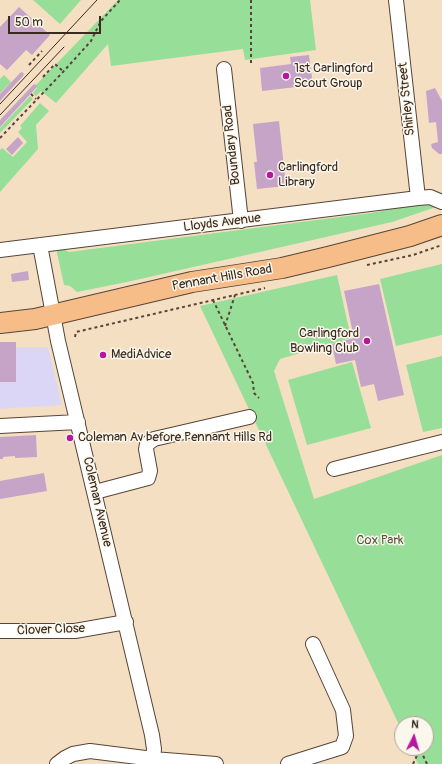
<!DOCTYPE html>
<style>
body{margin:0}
#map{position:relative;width:442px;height:764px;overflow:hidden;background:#f4dfc3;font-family:Pangolin,sans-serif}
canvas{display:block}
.north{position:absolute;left:394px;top:716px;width:40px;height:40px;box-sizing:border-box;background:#fbf7ec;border:1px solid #aea59a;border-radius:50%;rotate:5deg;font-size:11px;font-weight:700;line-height:16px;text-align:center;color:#3b2a1e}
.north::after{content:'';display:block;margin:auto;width:14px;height:18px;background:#b5179e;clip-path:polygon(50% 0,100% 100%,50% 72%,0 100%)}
.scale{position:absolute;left:8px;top:16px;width:93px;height:18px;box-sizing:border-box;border:2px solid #3b2a1e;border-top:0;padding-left:5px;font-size:12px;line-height:14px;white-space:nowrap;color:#3b2a1e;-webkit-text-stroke:3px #fbf7ec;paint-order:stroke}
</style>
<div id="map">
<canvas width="442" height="764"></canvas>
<div class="north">N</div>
<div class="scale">50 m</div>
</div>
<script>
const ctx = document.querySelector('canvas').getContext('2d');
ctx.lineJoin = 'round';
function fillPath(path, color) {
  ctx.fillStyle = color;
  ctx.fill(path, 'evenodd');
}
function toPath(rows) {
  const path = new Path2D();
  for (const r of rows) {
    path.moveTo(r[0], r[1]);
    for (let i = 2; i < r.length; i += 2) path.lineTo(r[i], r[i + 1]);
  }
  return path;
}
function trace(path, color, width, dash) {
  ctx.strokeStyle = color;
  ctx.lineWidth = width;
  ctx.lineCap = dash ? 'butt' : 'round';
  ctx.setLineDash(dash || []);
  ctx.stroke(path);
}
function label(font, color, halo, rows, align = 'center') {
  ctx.font = font + ' Pangolin,sans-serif';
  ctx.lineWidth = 3;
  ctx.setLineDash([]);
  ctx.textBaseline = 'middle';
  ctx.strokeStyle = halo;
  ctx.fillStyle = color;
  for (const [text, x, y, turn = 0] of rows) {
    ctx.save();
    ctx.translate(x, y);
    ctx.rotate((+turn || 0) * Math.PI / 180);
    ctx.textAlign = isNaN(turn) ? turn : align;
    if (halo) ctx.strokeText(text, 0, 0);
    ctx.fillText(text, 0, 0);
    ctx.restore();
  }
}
fillPath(toPath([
 [0,347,48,347,62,405,0,409]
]), '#dcd6f6');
fillPath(toPath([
 [33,0,81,0,60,24],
 [118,0,310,0,316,50,245,60,243,49,111,66,108,44,56,103,41,91,36,96,33,93,37,88,35,86],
 [4,75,11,82,0,93,0,79],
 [30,96,33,99,0,133,0,128],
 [40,103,49,111,36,125,38,149,0,192,0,150,2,148,13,157,27,142,18,132,22,128,20,126],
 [425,202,436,206,436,207,392,222,127,282,77,292,70,286,64,285,56,248,61,248,69,252,371,213],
 [442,264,442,335,396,346,380,279],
 [337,275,351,338,280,359,274,371,314,499,442,455,442,764,418,764,410,748,426,748,426,724,402,724,402,731,200,306],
 [442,356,442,428,423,432,406,365],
 [352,362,371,428,307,445,288,380]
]), '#97de98');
fillPath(toPath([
 [19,7,50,35,32,55,26,50,7,70,0,64,0,27],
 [309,55,313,85,262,91,260,68,291,64,290,57],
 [22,72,24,74,23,76,0,101,0,94,20,73],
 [35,84,37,86,36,88,0,127,0,120,33,85],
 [435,88,442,101,442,154,439,154,432,148,431,144,438,142,436,122,429,123,426,91],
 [279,121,286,186,257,189,254,162,257,162,253,124],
 [18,137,23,143,12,155,6,149],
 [28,271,29,280,12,282,11,274],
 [379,284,404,395,378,401,374,384,361,387,355,360,336,364,332,344,354,338,344,291],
 [0,342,16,342,16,382,0,382],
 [36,435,37,457,15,458,15,456,3,457,3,459,0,459,0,437],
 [44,473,47,491,0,499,0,481]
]), '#c5a4c8');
const minor = toPath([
 [396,0,418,198],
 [224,69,241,221],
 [40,245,58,341,152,735,154,749,153,759],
 [0,250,418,198,430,197,442,202],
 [0,426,78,422],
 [334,469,442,442],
 [95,492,148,478,150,471,146,449,147,444,154,439,249,417],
 [0,631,75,631,126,622],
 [57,764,65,758,73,754,90,751,153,759,216,764],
 [288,764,342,747,346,736,343,710,313,644]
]);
const highway = toPath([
 [0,323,35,319,192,282,282,268,328,257,410,236,442,225]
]);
trace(minor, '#574537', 16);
trace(highway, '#574537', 22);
trace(toPath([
 [251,0,251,64],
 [29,65,42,51],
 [43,77,55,64,63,71],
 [31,94,36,99],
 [0,138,63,72,91,41,101,21,120,0],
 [367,265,413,255,442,245],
 [213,300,253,383,254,393,259,398],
 [225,326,235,295],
 [75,337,76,332,265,288],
 [413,764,420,749,427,764]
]), '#574537', 2, [3, 3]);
trace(minor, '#fff', 14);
trace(highway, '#f7bd88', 20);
trace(toPath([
 [0,104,97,0],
 [0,115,64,47]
]), '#3b2a1e', 1);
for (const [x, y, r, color] of [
 [286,76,4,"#b5179e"],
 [270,175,4,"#b5179e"],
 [367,341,4,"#b5179e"],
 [103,355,4,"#b5179e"],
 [70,438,4,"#b5179e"]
]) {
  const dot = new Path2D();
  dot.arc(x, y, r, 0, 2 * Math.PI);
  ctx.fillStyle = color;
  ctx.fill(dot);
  trace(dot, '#fbf7ec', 1.5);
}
label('13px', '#3b2a1e', '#fbf7ec', [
 ["1st Carlingford",294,69],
 ["Scout Group",294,84],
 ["Carlingford",278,168],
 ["Library",278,183],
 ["Carlingford",359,334,"right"],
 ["Bowling Club",359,349,"right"],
 ["MediAdvice",111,355],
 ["Coleman Av before Pennant Hills Rd",78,438]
], 'left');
label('13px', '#3b2a1e', '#fbf7ec', [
 ["Shirley Street",407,99,-96],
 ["Boundary Road",232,145,-96],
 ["Lloyds Avenue",222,223,-7],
 ["Pennant Hills Road",222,278,-10],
 ["Coleman Avenue",97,502,77],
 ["Clover Close",51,630,-2]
]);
label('13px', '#52573c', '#fbf7ec', [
 ["Cox Park",380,541]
]);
</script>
